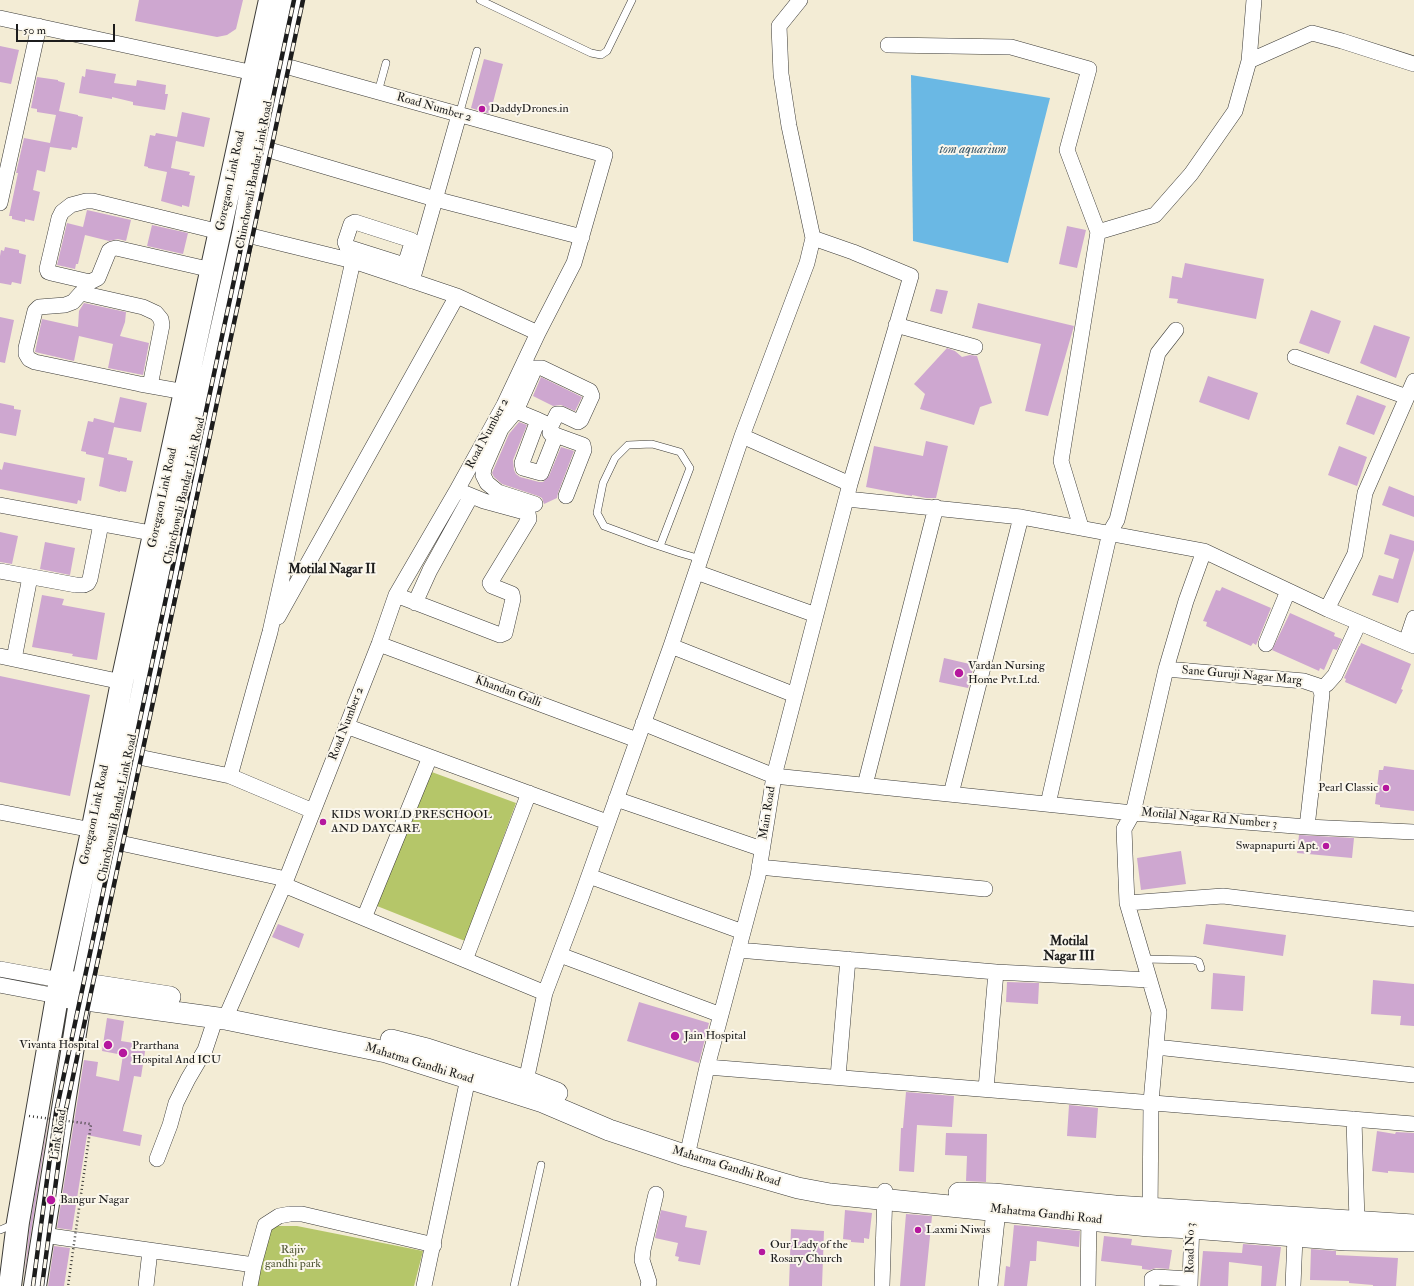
<!DOCTYPE html>
<style>
body{margin:0}
#map{position:relative;width:1414px;height:1286px;overflow:hidden;background:#f3ecd5;font-family:"IM FELL Double Pica",serif}
canvas{display:block}
.scale{position:absolute;left:16px;top:24px;width:99px;height:18px;box-sizing:border-box;border:2px solid #1c1c1c;border-top:0;padding-left:5px;font-size:12px;line-height:14px;white-space:nowrap;color:#1c1c1c;-webkit-text-stroke:3px #fbf7ec;paint-order:stroke}
</style>
<div id="map">
<canvas width="1414" height="1286"></canvas>
<div class="scale">50 m</div>
</div>
<script>
const ctx = document.querySelector('canvas').getContext('2d');
ctx.lineJoin = 'round';
function fillPath(path, color) {
  ctx.fillStyle = color;
  ctx.fill(path, 'evenodd');
}
function toPath(rows) {
  const path = new Path2D();
  for (const r of rows) {
    path.moveTo(r[0], r[1]);
    for (let i = 2; i < r.length; i += 2) path.lineTo(r[i], r[i + 1]);
  }
  return path;
}
function trace(path, color, width, dash) {
  ctx.strokeStyle = color;
  ctx.lineWidth = width;
  ctx.lineCap = dash ? 'butt' : 'round';
  ctx.setLineDash(dash || []);
  ctx.stroke(path);
}
function label(font, color, halo, rows, align = 'center') {
  ctx.font = font + ' "IM FELL Double Pica",serif';
  ctx.lineWidth = 4;
  ctx.setLineDash([]);
  ctx.textBaseline = 'middle';
  ctx.strokeStyle = halo;
  ctx.fillStyle = color;
  for (const [text, x, y, turn = 0] of rows) {
    ctx.save();
    ctx.translate(x, y);
    ctx.rotate((+turn || 0) * Math.PI / 180);
    ctx.textAlign = isNaN(turn) ? turn : align;
    if (halo) ctx.strokeText(text, 0, 0);
    ctx.fillText(text, 0, 0);
    ctx.restore();
  }
}
fillPath(toPath([
 [429,771,516,803,465,941,377,906],
 [271,1226,297,1226,423,1251,414,1286,249,1286]
]), '#b5c669');
fillPath(toPath([
 [911,75,1050,98,1008,263,913,241]
]), '#6ab8e4');
fillPath(toPath([
 [139,0,243,0,236,29,227,35,217,37,135,21],
 [0,46,19,50,11,84,0,82],
 [484,59,503,64,490,114,471,108],
 [86,69,116,74,114,83,136,86,137,80,166,85,165,94,168,94,165,110,133,105,133,102,112,97,112,99,79,93,82,76,85,77],
 [37,77,58,80,58,81,65,83,59,111,78,115,78,116,83,117,77,148,72,147,71,150,50,147,45,172,37,170,33,190,40,192,34,221,25,219,25,222,12,219,12,216,9,216,18,173,16,173,24,138,50,143,56,115,37,112,37,109,31,108],
 [182,112,210,118,204,147,176,141,171,168,190,172,189,175,195,176,189,207,182,205,182,207,161,201,167,172,148,168,148,167,144,166,150,135,155,136,156,133,177,137],
 [87,210,131,220,126,241,118,239,109,241,85,235,78,264,76,264,75,269,57,265,67,223,83,227],
 [152,225,188,233,183,254,147,246],
 [1067,226,1086,230,1077,268,1059,264],
 [5,247,19,250,19,253,26,255,21,284,12,282,11,285,0,283,0,256,1,250,4,251],
 [1185,263,1264,279,1256,319,1177,303,1178,299,1169,298,1172,276,1182,278],
 [936,289,948,291,942,314,930,311],
 [84,303,126,312,125,322,120,336,149,343,143,375,108,368,113,344,79,336,74,361,35,352,42,319,78,327,79,311],
 [978,303,1074,326,1048,416,1025,411,1041,344,972,328],
 [1311,310,1341,321,1329,354,1299,343],
 [0,317,14,320,5,363,0,362],
 [1374,325,1410,337,1396,378,1360,363],
 [947,348,955,351,962,357,970,355,977,356,992,403,980,407,974,425,920,409,925,394,914,384],
 [1208,376,1258,393,1249,420,1199,402],
 [541,377,582,397,575,411,561,405,553,406,533,396],
 [1357,395,1386,406,1374,435,1346,424],
 [120,397,147,403,141,432,114,427,108,454,127,458,127,460,133,461,126,492,120,491,120,492,99,486,104,458,86,454,86,452,81,451,88,421,93,422,94,418,114,423],
 [0,403,14,406,14,409,21,410,16,436,0,433],
 [519,422,527,425,513,460,514,470,516,474,520,477,539,482,543,482,549,476,561,447,574,451,558,493,557,498,544,504,542,498,538,496,502,484,494,477,492,473,509,434],
 [926,441,948,446,936,498,926,498,912,495,912,496,866,487,874,446,923,456],
 [1339,446,1367,457,1357,486,1328,475],
 [4,462,85,478,81,501,78,500,77,504,0,489,0,469,2,470],
 [1389,486,1414,496,1414,517,1382,505],
 [0,532,18,536,12,564,0,562],
 [1390,534,1414,541,1414,550,1398,603,1372,595,1379,575,1393,579,1399,559,1384,554],
 [45,542,75,548,70,575,40,569],
 [1222,587,1271,608,1256,645,1253,643,1251,646,1206,626,1207,622,1203,621,1216,590,1220,591],
 [42,595,64,599,62,605,105,613,97,660,72,656,73,654,32,647],
 [1290,613,1335,633,1334,636,1342,639,1337,650,1333,649,1324,670,1320,668,1319,671,1272,650],
 [1361,643,1411,664,1401,689,1403,690,1396,704,1345,682,1346,679,1344,678,1359,646,1360,646],
 [944,658,974,665,968,688,939,682],
 [0,676,90,695,70,796,0,782],
 [1384,766,1414,770,1414,811,1380,807,1380,805,1375,804,1379,770,1383,770],
 [1299,835,1354,838,1352,858,1297,853],
 [1181,851,1186,884,1141,890,1137,858],
 [278,924,304,934,299,948,272,937],
 [1206,924,1286,935,1283,956,1203,944],
 [1213,973,1245,976,1243,1011,1211,1009],
 [1373,980,1414,984,1414,1026,1400,1025,1401,1016,1371,1014],
 [1007,982,1039,983,1038,1004,1006,1002],
 [639,1002,709,1023,699,1063,627,1041],
 [107,1018,124,1021,121,1041,146,1045,141,1077,134,1076,123,1131,142,1135,140,1146,87,1135,72,1230,57,1228,84,1060,98,1062,96,1076,119,1081,123,1055,102,1051],
 [906,1092,954,1096,952,1127,917,1125,914,1172,899,1171,901,1128,903,1128],
 [51,1103,24,1278,30,1224],
 [1069,1105,1098,1108,1096,1138,1067,1136],
 [1377,1131,1395,1134,1396,1132,1414,1133,1414,1173,1388,1171,1388,1173,1372,1171],
 [946,1133,987,1134,986,1182,966,1181,967,1156,945,1155],
 [661,1210,687,1216,685,1227,707,1231,700,1265,678,1261,679,1257,675,1256,678,1243,655,1238],
 [845,1210,872,1213,869,1239,864,1238,864,1243,851,1242,851,1240,843,1239],
 [906,1214,932,1216,925,1286,900,1286],
 [1014,1225,1080,1231,1079,1247,1037,1241,1036,1261,1030,1261,1027,1286,1004,1286,1006,1266,1010,1267],
 [791,1229,824,1231,822,1286,789,1286],
 [1104,1236,1132,1239,1131,1245,1172,1250,1169,1269,1156,1268,1150,1270,1142,1269,1142,1266,1101,1261],
 [1243,1244,1281,1247,1276,1286,1261,1286,1262,1266,1229,1262,1228,1286,1200,1286,1203,1251,1242,1253],
 [54,1246,70,1248,64,1286,48,1286],
 [1311,1249,1336,1251,1336,1255,1398,1258,1396,1286,1373,1286,1373,1285,1349,1283,1349,1281,1310,1280]
]), '#cea7d0');
const service = toPath([
 [480,0,591,53,601,55,607,51,632,0],
 [378,92,386,63],
 [459,115,477,51],
 [660,546,690,468,680,452,652,444,628,445,615,458,603,483,597,513,604,526,650,543,680,553,701,559],
 [1143,959,1194,960,1199,962,1201,968],
 [0,1230,14,1224],
 [514,1286,541,1165]
]);
const minor = toPath([
 [0,18,254,73],
 [888,45,1011,47,1089,69,1067,150,1098,232,1061,461,1081,527],
 [1249,61,1312,33,1342,41,1414,64],
 [259,147,435,199,582,237],
 [0,203,39,26],
 [1098,232,1155,215,1191,174,1235,111,1249,61,1254,0],
 [243,234,353,261,401,277,457,296,538,333],
 [212,270,116,248,112,249,109,251,98,278,90,282,51,273,48,272,47,269,59,218,62,212,71,205,86,201,93,201,220,232],
 [401,277,411,246,411,240,355,222,351,224,345,242,347,247,404,265],
 [412,281,459,115],
 [896,325,975,347],
 [1295,357,1407,397],
 [150,386,162,325,161,319,156,313,143,307,81,293,73,302,65,305,39,307,35,311,26,348,26,354,29,359,35,362,140,384,185,392],
 [504,405,516,411,538,420,551,426,557,414,561,414,578,422,581,420,592,396,590,391,542,368,535,368,516,411,501,429,484,468,483,475,487,483,498,492,535,504],
 [538,420,522,463,523,468,541,473,556,435],
 [551,429,550,433,583,445,584,450,566,496],
 [742,436,850,484],
 [847,499,1021,517,1204,551,1327,609,1414,646],
 [0,505,162,535],
 [1204,551,1186,601,1166,669,1133,813,1307,827,1414,832],
 [0,571,76,585,84,585,88,583,90,579,101,524],
 [696,572,816,615],
 [396,595,500,635,505,633,513,599,512,594,492,586,490,583,529,519,528,513,484,501,457,490],
 [415,603,430,570,471,496],
 [1327,609,1355,554,1365,493,1414,381],
 [278,617,457,296],
 [1406,642,1414,618],
 [379,644,637,740],
 [1266,644,1288,591],
 [671,646,795,695],
 [0,656,122,682],
 [14,659,30,577],
 [1166,669,1304,681,1319,686,1322,694,1307,827],
 [1320,689,1327,684,1335,675,1359,623],
 [643,723,774,776,1133,813,1124,829,1127,903,1159,1012,1151,1102,1150,1217],
 [346,726,607,822],
 [129,755,230,776],
 [865,785,936,507],
 [951,794,1021,517],
 [616,799,762,849],
 [1048,804,1110,532,1117,520,1158,353,1176,330],
 [313,811,230,776,270,632,353,261],
 [0,812,92,830],
 [111,841,286,879],
 [759,867,985,889],
 [589,876,743,932],
 [284,885,545,993],
 [1127,903,1223,896,1414,919],
 [364,918,430,757],
 [738,950,996,972],
 [560,955,721,1015],
 [465,960,529,793],
 [0,969,60,980],
 [0,985,57,996],
 [225,1019,284,885,379,644,396,595,457,490,504,405,538,333,574,263,605,155,278,64],
 [1156,1047,1414,1075],
 [707,1067,1414,1124],
 [838,1077,848,959],
 [986,1089,996,972,1149,980],
 [524,1090,545,993,581,898,671,646,742,436,807,263,813,238,789,126,781,74,779,26,800,0],
 [1354,1119,1357,1222],
 [687,1156,707,1067,758,876,774,776,850,484,911,276,853,252,813,238],
 [157,1159,170,1125,176,1103,188,1079,205,1050,216,1017],
 [43,1235,254,1265],
 [146,1286,150,1251],
 [250,1286,254,1265,265,1225,279,1216,290,1214,302,1214,434,1245],
 [424,1286,470,1069],
 [648,1286,649,1282,642,1260,643,1250,656,1194],
 [882,1286,885,1191],
 [1088,1286,1089,1212],
 [1152,1286,1152,1279,1156,1277,1190,1279],
 [1190,1286,1192,1218],
 [1293,1286,1295,1237]
]);
const tertiary = toPath([
 [988,1286,996,1210,995,1196]
]);
const secondary = toPath([
 [60,980,170,997],
 [57,996,225,1019,386,1052,543,1102,609,1130,687,1156,798,1188,830,1194,1149,1226,1192,1228,1346,1240,1414,1241],
 [391,1040,427,1049,526,1081,557,1093],
 [959,1193,994,1194,1115,1206,1414,1225]
]);
const primary = toPath([
 [10,1286,18,1222,60,980,93,827,122,682,270,0],
 [35,1286,83,983,172,548,243,234,259,147,278,64,290,0]
]);
trace(service, '#3c3b38', 8);
trace(minor, '#3c3b38', 16);
trace(tertiary, '#3c3b38', 20);
trace(secondary, '#3c3b38', 22);
trace(primary, '#3c3b38', 24);
trace(service, '#fff', 7);
trace(minor, '#fff', 15);
trace(tertiary, '#fff', 19);
trace(secondary, '#fff', 21);
trace(primary, '#fff', 22);
const rail = toPath([
 [33,1286,56,1112,294,0],
 [42,1286,65,1114,303,0]
]);
trace(rail, '#1c1c1c', 4.5);
trace(rail, '#fbf7ec', 3, [9]);
trace(toPath([
 [29,1116,91,1124,68,1286]
]), '#3c3b38', 2.5, [1, 3]);
for (const [x, y, r, color] of [
 [482,109,4,"#b5179e"],
 [959,673,5,"#b5179e"],
 [1386,788,4,"#b5179e"],
 [323,822,4,"#b5179e"],
 [1326,846,4,"#b5179e"],
 [675,1036,5,"#b5179e"],
 [108,1045,5,"#b5179e"],
 [123,1053,5,"#b5179e"],
 [51,1200,5,"#b5179e"],
 [918,1230,4,"#b5179e"],
 [762,1252,4,"#b5179e"]
]) {
  const dot = new Path2D();
  dot.arc(x, y, r, 0, 2 * Math.PI);
  ctx.fillStyle = color;
  ctx.fill(dot);
  trace(dot, '#fbf7ec', 1.5);
}
label('12px', '#1c1c1c', '#fbf7ec', [
 ["Road Number 2",434,108,16],
 ["Chinchowali Bandar Link Road",255,175,-79],
 ["Goregaon Link Road",231,181,-78],
 ["Road Number 2",488,434,-62],
 ["Chinchowali Bandar Link Road",185,491,-77],
 ["Goregaon Link Road",163,498,-78],
 ["Sane Guruji Nagar Marg",1242,676,5],
 ["Khandan Galli",508,692,20],
 ["Road Number 2",347,724,-69],
 ["Chinchowali Bandar Link Road",118,808,-78],
 ["Main Road",768,813,-81],
 ["Goregaon Link Road",95,815,-78],
 ["Motilal Nagar Rd Number 3",1209,819,5],
 ["Mahatma Gandhi Road",419,1064,17],
 ["Link Road",59,1135,-81],
 ["Mahatma Gandhi Road",726,1167,17],
 ["Mahatma Gandhi Road",1046,1215,6],
 ["Road No 3",1191,1248,-89]
]);
label('12px', '#1c1c1c', '#fbf7ec', [
 ["DaddyDrones.in",490,109],
 ["Vardan Nursing",968,666],
 ["Home Pvt.Ltd.",968,680],
 ["Pearl Classic",1378,788,"right"],
 ["KIDS WORLD PRESCHOOL",331,815],
 ["AND DAYCARE",331,829],
 ["Swapnapurti Apt.",1318,846,"right"],
 ["Jain Hospital",684,1036],
 ["Vivanta Hospital",99,1045,"right"],
 ["Prarthana",132,1046],
 ["Hospital And ICU",132,1060],
 ["Bangur Nagar",60,1200],
 ["Laxmi Niwas",926,1230],
 ["Our Lady of the",770,1245],
 ["Rosary Church",770,1259]
], 'left');
label('12px', '#525837', '#fbf7ec', [
 ["Rajiv",293,1250],
 ["gandhi park",293,1264]
]);
label('italic 13px', '#3b5a6c', '#fbf7ec', [
 ["tom aquarium",973,150]
]);
label('bold 13px', '#1c1c1c', '#fbf7ec', [
 ["Motilal Nagar II",332,570],
 ["Motilal",1069,942],
 ["Nagar III",1069,957]
]);
</script>
